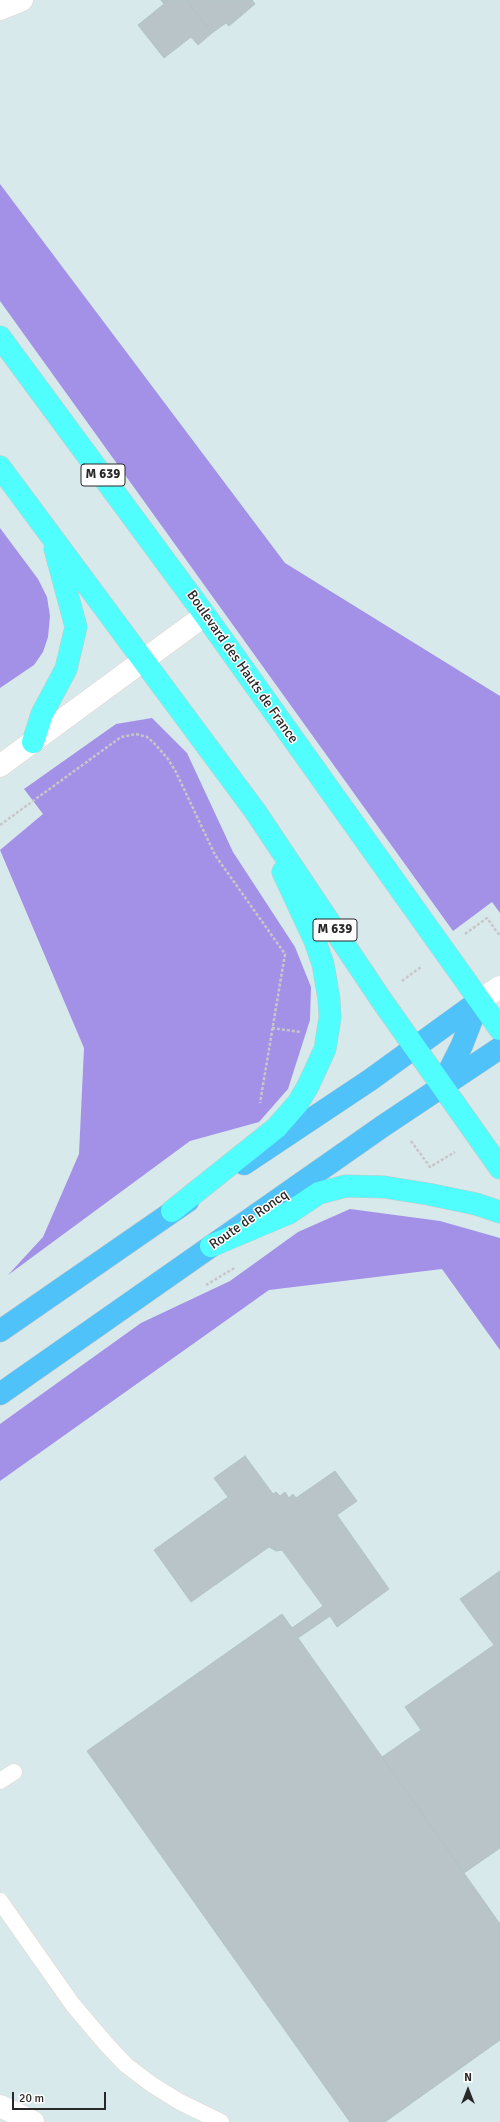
<!DOCTYPE html>
<style>
body{margin:0}
#map{position:relative;width:500px;height:2122px;overflow:hidden;background:#d8e9ec;font-family:Signika,sans-serif}
canvas{display:block}
.north{position:absolute;left:448px;top:2070px;width:40px;height:40px;-webkit-text-stroke:3px #fff;paint-order:stroke;rotate:0deg;font-size:11px;font-weight:700;line-height:16px;text-align:center;color:#282828}
.north::after{content:'';display:block;margin:auto;width:14px;height:18px;background:#282828;clip-path:polygon(50% 0,100% 100%,50% 72%,0 100%)}
.scale{position:absolute;left:12px;top:2092px;width:94px;height:18px;box-sizing:border-box;border:2px solid #282828;border-top:0;padding-left:5px;font-size:12px;line-height:14px;white-space:nowrap;color:#282828;-webkit-text-stroke:3px #fff;paint-order:stroke}
</style>
<div id="map">
<canvas width="500" height="2122"></canvas>
<div class="north">N</div>
<div class="scale">20 m</div>
</div>
<script>
const ctx = document.querySelector('canvas').getContext('2d');
ctx.lineJoin = 'round';
function fillPath(path, color) {
  ctx.fillStyle = color;
  ctx.fill(path, 'evenodd');
}
function toPath(rows) {
  const path = new Path2D();
  for (const r of rows) {
    path.moveTo(r[0], r[1]);
    for (let i = 2; i < r.length; i += 2) path.lineTo(r[i], r[i + 1]);
  }
  return path;
}
function trace(path, color, width, dash) {
  ctx.strokeStyle = color;
  ctx.lineWidth = width;
  ctx.lineCap = dash ? 'butt' : 'round';
  ctx.setLineDash(dash || []);
  ctx.stroke(path);
}
function label(font, color, halo, rows, align = 'center') {
  ctx.font = font + ' Signika,sans-serif';
  ctx.lineWidth = 3;
  ctx.setLineDash([]);
  ctx.textBaseline = 'middle';
  ctx.strokeStyle = halo;
  ctx.fillStyle = color;
  for (const [text, x, y, turn = 0] of rows) {
    ctx.save();
    ctx.translate(x, y);
    ctx.rotate((+turn || 0) * Math.PI / 180);
    ctx.textAlign = isNaN(turn) ? turn : align;
    if (halo) ctx.strokeText(text, 0, 0);
    ctx.fillText(text, 0, 0);
    ctx.restore();
  }
}
fillPath(toPath([
 [0,184,285,563,500,696,500,913,492,902,453,931,0,301],
 [0,528,38,579,47,597,50,616,48,637,43,652,34,665,0,688],
 [152,718,187,753,233,852,295,947,311,987,310,1020,288,1089,259,1122,190,1141,8,1275,43,1237,79,1154,84,1048,0,850,43,814,24,789,116,724],
 [350,1209,440,1221,500,1238,500,1350,442,1269,269,1290,0,1481,0,1424,141,1323,230,1281,298,1232]
]), '#a390e7');
const building = toPath([
 [161,0,186,0,212,33,198,45,191,37,164,58,138,25,164,4,161,0],
 [186,0,252,0,255,4,229,26,226,23,212,33,186,0],
 [245,1456,273,1494,276,1492,280,1496,285,1492,289,1498,293,1494,296,1498,335,1471,357,1501,337,1515,389,1589,337,1627,330,1616,298,1638,500,1924,500,2040,385,2122,350,2122,87,1751,282,1614,292,1628,323,1606,282,1550,276,1551,269,1547,191,1602,154,1550,228,1497,214,1478,245,1456],
 [500,1571,500,1848,464,1873,382,1757,421,1730,405,1707,494,1645,460,1599,500,1571]
]);
fillPath(building, '#b8c4c7');
trace(building, '#b2c3c7', 1);
const lane = toPath([
 [0,1781,14,1772],
 [0,1901,73,2005,107,2045,126,2065,151,2084,180,2102,221,2122]
]);
const street = toPath([
 [0,9,22,0],
 [0,766,205,615],
 [0,2106,33,2122]
]);
const secondary = toPath([
 [479,1001,500,987]
]);
const primary = toPath([
 [442,1085,462,1045,479,1001],
 [244,1164,370,1080,479,1001],
 [0,1331,188,1201],
 [0,1394,383,1126,500,1048]
]);
const highway = toPath([
 [0,337,205,615,500,1029],
 [0,467,255,811,380,998,500,1168],
 [33,742,42,714,66,669,76,627,55,549],
 [172,1211,276,1128,298,1103,308,1086,325,1049,330,1018,329,999,323,964,315,941,283,872],
 [211,1246,289,1213,319,1193,346,1186,384,1187,428,1194,476,1204,500,1212]
]);
trace(lane, '#e2d5cd', 17);
trace(street, '#e2d5cd', 23);
trace(secondary, '#e2d5cd', 23);
trace(primary, '#c7c7c7', 23);
trace(highway, '#c7c7c7', 23);
trace(toPath([
 [0,825,121,737,136,734,147,737,154,743,168,759,176,772,215,855,285,954,260,1103],
 [465,934,487,918,500,936],
 [402,981,421,967],
 [272,1028,300,1032],
 [411,1141,430,1167,455,1152],
 [206,1285,236,1267]
]), '#c7c7c7', 2.5, [3, 2]);
trace(lane, '#fff', 16);
trace(street, '#fff', 22);
trace(secondary, '#fff', 22);
trace(primary, '#4fc2fa', 22);
trace(highway, '#50fffd', 22);
for (const [x, y, w] of [
 [103,475,44],
 [335,930,44]
]) {
  const box = new Path2D();
  box.roundRect(x - w / 2, y - 11, w, 22, 3);
  ctx.fillStyle = '#fff';
  ctx.fill(box);
  trace(box, '#282828', 1);
}
label('bold 13px', '#282828', null, [
 ["M 639",103,475],
 ["M 639",335,930]
]);
label('14px', '#282828', '#fff', [
 ["Boulevard des Hauts de France",242,667,55],
 ["Route de Roncq",249,1220,-35]
]);
</script>
